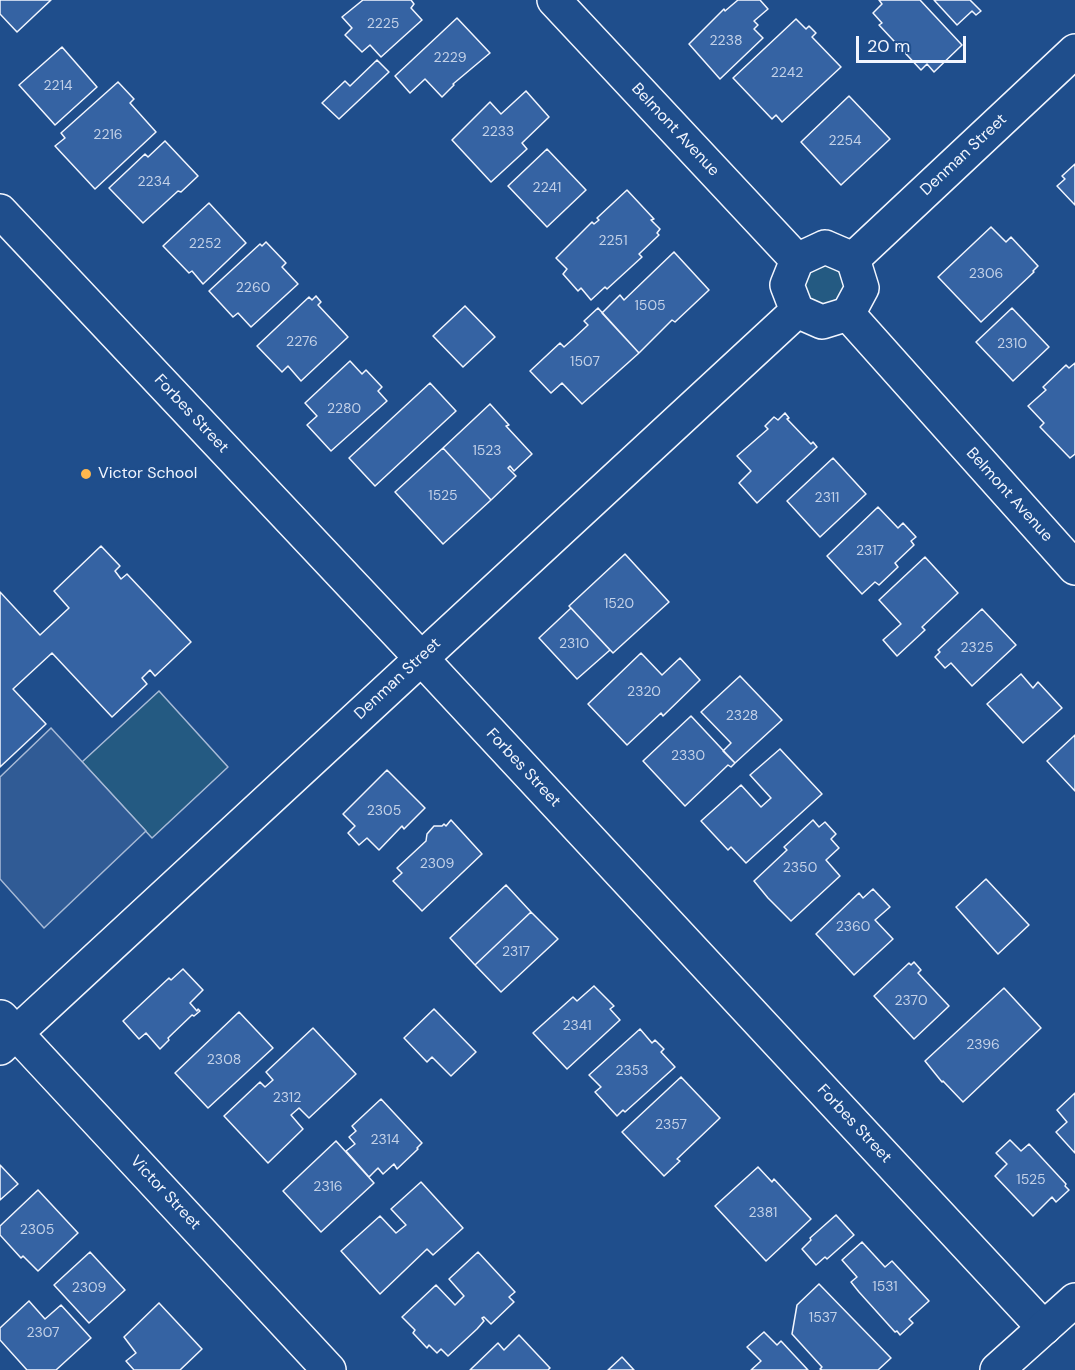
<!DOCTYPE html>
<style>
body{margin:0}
#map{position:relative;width:1075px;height:1370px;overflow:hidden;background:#1f4e8c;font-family:"DM Sans",sans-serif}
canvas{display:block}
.scale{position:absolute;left:856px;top:36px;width:110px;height:27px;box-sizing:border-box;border:3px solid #f2f6ff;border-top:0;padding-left:8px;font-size:18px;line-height:21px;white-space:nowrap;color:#f2f6ff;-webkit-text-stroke:4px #1f4e8c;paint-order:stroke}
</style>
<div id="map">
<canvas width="1075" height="1370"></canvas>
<div class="scale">20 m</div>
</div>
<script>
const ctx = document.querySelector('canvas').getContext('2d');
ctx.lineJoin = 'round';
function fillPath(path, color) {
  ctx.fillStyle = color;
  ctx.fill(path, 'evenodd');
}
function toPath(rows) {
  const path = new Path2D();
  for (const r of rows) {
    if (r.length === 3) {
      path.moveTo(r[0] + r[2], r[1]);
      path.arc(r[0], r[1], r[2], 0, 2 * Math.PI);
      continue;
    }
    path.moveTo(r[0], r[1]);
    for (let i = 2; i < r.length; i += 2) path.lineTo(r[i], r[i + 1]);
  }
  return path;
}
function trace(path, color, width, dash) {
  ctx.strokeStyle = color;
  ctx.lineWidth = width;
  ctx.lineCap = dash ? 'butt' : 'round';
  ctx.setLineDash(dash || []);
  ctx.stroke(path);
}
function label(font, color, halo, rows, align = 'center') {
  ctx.font = font + ' "DM Sans",sans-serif';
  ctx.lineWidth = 4.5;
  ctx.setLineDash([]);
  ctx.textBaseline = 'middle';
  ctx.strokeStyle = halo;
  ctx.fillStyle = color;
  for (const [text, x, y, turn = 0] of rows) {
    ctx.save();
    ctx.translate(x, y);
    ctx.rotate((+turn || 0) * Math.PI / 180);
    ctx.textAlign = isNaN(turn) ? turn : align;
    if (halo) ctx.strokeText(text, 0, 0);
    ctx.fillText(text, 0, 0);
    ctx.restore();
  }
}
const green = toPath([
 [824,285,20],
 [159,691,228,767,152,838,82,762,159,691]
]);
fillPath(green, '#245a82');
trace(green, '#a8bbd7', 1.5);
const parking = toPath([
 [51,728,146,831,44,928,0,879,0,777,51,728]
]);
fillPath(parking, '#305b95');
trace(parking, '#a8bbd7', 1.5);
const building = toPath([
 [0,0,51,0,17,32,0,14,0,0],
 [363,0,411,0,414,4,411,8,422,20,381,57,370,45,362,52,345,35,352,28,342,17,363,0],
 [738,0,760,0,768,9,754,21,758,25,754,29,763,38,720,79,689,44,724,9,725,11,738,0],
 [879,0,920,0,962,45,934,72,927,64,921,70,879,25,882,23,873,13,882,4,879,0],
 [934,0,970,0,981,11,976,15,972,11,957,25,934,0],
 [457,18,490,53,453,84,454,85,442,97,425,79,410,93,395,76,457,18],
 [796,19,806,29,809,26,816,33,812,37,841,67,782,122,776,115,772,119,733,78,796,19],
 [62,47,97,87,55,125,19,85,62,47],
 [377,60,389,72,339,119,322,103,345,81,350,86,377,60],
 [118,82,134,99,130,103,156,132,95,189,55,146,65,138,61,133,118,82],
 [526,91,549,117,522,143,527,149,491,182,452,140,490,102,501,114,526,91],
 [849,96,890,139,841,185,801,142,849,96],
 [165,141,198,176,181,192,178,191,143,223,109,188,145,154,148,157,165,141],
 [547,149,586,190,547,227,508,186,547,149],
 [1075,164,1075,205,1057,186,1065,179,1062,176,1075,164],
 [627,190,654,219,651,220,660,229,657,233,659,235,639,254,642,257,607,289,605,287,591,300,581,288,578,291,563,274,567,269,556,258,592,222,594,224,599,220,597,218,627,190],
 [209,203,246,243,203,284,192,271,189,273,163,246,209,203],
 [991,227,1006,242,1011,237,1038,266,1033,271,1034,272,981,322,938,277,991,227],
 [266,242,286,263,282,267,298,284,251,327,238,313,233,317,209,291,260,244,262,246,266,242],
 [674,252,709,290,675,322,672,320,639,353,602,313,620,295,624,300,674,252],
 [316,296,321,302,318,305,348,337,301,381,288,366,282,372,257,346,309,297,312,300,316,296],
 [465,306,495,337,463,367,433,336,465,306],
 [598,308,639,353,582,404,562,383,551,393,530,371,560,343,564,347,573,339,588,325,584,321,598,308],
 [1012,308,1049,347,1013,381,976,342,1012,308],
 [350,361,362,374,366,370,382,387,378,391,387,401,331,451,307,425,317,416,305,403,350,361],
 [1075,363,1075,454,1070,458,1040,427,1044,423,1028,406,1046,390,1043,387,1066,365,1069,368,1075,363],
 [430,383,456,411,375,486,349,458,430,383],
 [490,404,509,425,506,426,532,454,514,471,510,466,508,468,516,476,491,500,443,448,490,404],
 [785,413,789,418,787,419,811,444,813,442,817,447,757,503,739,483,751,471,737,456,768,429,765,426,774,417,778,420,785,413],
 [443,448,491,500,443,544,395,492,443,448],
 [833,458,866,494,820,537,787,501,833,458],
 [878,507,898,528,903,523,916,537,911,541,914,545,895,563,898,567,879,585,875,582,862,594,827,556,878,507],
 [101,546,120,566,115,571,121,579,127,574,191,642,155,676,150,670,142,678,147,684,112,717,52,653,13,689,46,724,0,767,0,592,40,635,69,608,54,591,101,546],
 [625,554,669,602,613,653,569,606,625,554],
 [925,557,958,593,922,627,925,630,897,656,883,640,901,624,879,600,925,557],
 [571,608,610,650,577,679,539,638,571,608],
 [982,609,1016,645,972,686,951,663,945,668,935,657,940,652,938,650,982,609],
 [641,653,662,675,680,658,700,680,663,716,661,713,627,745,588,704,641,653],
 [1021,674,1033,688,1038,682,1062,708,1023,743,987,704,1021,674],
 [740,676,782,720,735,763,723,751,731,743,701,712,740,676],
 [691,716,735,763,731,767,728,765,685,806,643,761,691,716],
 [1075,735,1075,791,1047,761,1075,735],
 [780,749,822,794,746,863,731,847,728,850,701,821,741,785,761,807,771,798,750,775,780,749],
 [387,770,425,808,404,829,402,826,379,850,367,838,359,845,348,833,355,826,343,814,387,770],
 [451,820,482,854,422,911,393,881,402,873,397,868,426,841,427,834,434,826,442,826,444,824,446,826,451,820],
 [813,820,819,827,825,822,836,834,831,839,839,848,826,860,840,876,791,921,768,898,754,881,787,850,784,847,813,820],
 [986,879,1029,925,998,954,956,907,986,879],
 [506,885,531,912,475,965,450,938,506,885],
 [873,889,890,907,875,920,893,939,854,975,816,934,859,893,863,898,873,889],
 [531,912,558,939,501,992,475,965,531,912],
 [914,962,921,970,918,973,949,1006,914,1039,874,996,909,963,911,965,914,962],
 [183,969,203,990,190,1003,197,1011,198,1009,200,1011,194,1016,192,1015,168,1038,169,1040,160,1049,146,1033,139,1039,123,1021,169,978,171,980,183,969],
 [594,986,614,1006,610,1009,620,1020,567,1069,533,1033,573,997,577,1001,594,986],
 [1004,988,1041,1028,963,1102,943,1081,942,1082,925,1061,1004,988],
 [434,1009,476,1052,451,1076,432,1057,427,1062,404,1038,434,1009],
 [239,1012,273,1048,208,1108,175,1073,239,1012],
 [313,1028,356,1074,309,1118,299,1108,291,1115,303,1129,268,1163,224,1116,260,1082,265,1087,273,1080,266,1072,313,1028],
 [640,1029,652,1043,655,1040,664,1049,661,1052,675,1067,625,1112,623,1110,617,1116,595,1092,601,1087,589,1075,640,1029],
 [681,1077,720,1118,677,1159,680,1161,664,1176,622,1132,681,1077],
 [1075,1093,1075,1153,1056,1132,1067,1122,1057,1110,1075,1093],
 [381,1099,422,1143,417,1148,418,1149,397,1169,394,1164,383,1174,378,1168,369,1177,346,1151,355,1144,349,1137,356,1131,352,1126,381,1099],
 [1010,1140,1021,1151,1029,1144,1066,1184,1065,1186,1069,1190,1056,1202,1052,1197,1033,1216,995,1176,1007,1164,996,1153,1010,1140],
 [336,1141,374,1183,321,1232,283,1191,336,1141],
 [0,1165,18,1184,0,1200,0,1165],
 [758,1167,772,1182,774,1179,811,1219,766,1261,715,1206,758,1167],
 [421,1182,463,1228,433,1255,427,1249,380,1294,341,1251,380,1216,396,1233,406,1225,391,1209,421,1182],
 [38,1190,78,1233,38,1271,23,1256,21,1258,0,1235,0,1226,38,1190],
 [836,1215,854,1235,827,1259,825,1257,816,1265,802,1249,811,1240,810,1238,836,1215],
 [862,1242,885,1267,892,1261,929,1301,909,1319,913,1323,900,1335,897,1331,895,1332,859,1292,851,1282,857,1277,842,1260,862,1242],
 [90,1252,125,1290,89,1323,54,1285,90,1252],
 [478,1252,515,1292,509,1297,514,1302,491,1324,484,1317,482,1318,484,1321,477,1329,448,1356,441,1349,437,1353,429,1345,427,1348,413,1333,415,1330,402,1317,436,1285,455,1305,464,1296,449,1279,478,1252],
 [819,1284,891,1358,878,1370,822,1370,820,1369,822,1367,792,1334,797,1305,819,1284],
 [29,1301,45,1319,61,1305,91,1338,56,1370,27,1370,0,1340,0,1328,29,1301],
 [159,1303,202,1349,180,1370,134,1370,126,1361,136,1353,124,1337,159,1303],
 [764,1332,777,1345,781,1341,808,1370,751,1370,761,1361,747,1347,764,1332],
 [519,1335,550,1368,548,1370,470,1370,498,1343,504,1350,519,1335],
 [622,1357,634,1370,608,1370,622,1357]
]);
fillPath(building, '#3563a3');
trace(building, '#f2f6ff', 1.5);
const minor = toPath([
 [554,0,797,260],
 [0,211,421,658,1044,1328],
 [825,247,853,259,862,288,848,314,822,322,797,311,787,285,797,260,825,247],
 [853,259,1075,51],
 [848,314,1075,568],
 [1,1017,329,1370],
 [0,1048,797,311]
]);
const major = toPath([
 [997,1370,1075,1300]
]);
trace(minor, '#f2f6ff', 36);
trace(major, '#f2f6ff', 36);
trace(minor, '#1f4e8c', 33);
trace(major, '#1f4e8c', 33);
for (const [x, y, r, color] of [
 [86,474,6,"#ffb74d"]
]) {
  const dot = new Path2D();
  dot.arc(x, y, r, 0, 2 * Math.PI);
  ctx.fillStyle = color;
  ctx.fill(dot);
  trace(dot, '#1f4e8c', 2);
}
label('14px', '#c3d1e8', null, [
 ["2225",383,24],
 ["2238",726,41],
 ["2229",450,58],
 ["2242",787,73],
 ["2214",58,86],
 ["2233",498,132],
 ["2216",108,135],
 ["2254",845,141],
 ["2234",154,182],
 ["2241",547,188],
 ["2251",613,241],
 ["2252",205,244],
 ["2306",986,274],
 ["2260",253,288],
 ["1505",650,306],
 ["2276",302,342],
 ["2310",1012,344],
 ["1507",585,362],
 ["2280",344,409],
 ["1523",487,451],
 ["1525",443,496],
 ["2311",827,498],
 ["2317",870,551],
 ["1520",619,604],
 ["2310",574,644],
 ["2325",977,648],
 ["2320",644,692],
 ["2328",742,716],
 ["2330",688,756],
 ["2305",384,811],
 ["2309",437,864],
 ["2350",800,868],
 ["2360",853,927],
 ["2317",516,952],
 ["2370",911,1001],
 ["2341",577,1026],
 ["2396",983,1045],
 ["2308",224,1060],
 ["2353",632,1071],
 ["2312",287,1098],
 ["2357",671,1125],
 ["2314",385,1140],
 ["1525",1031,1180],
 ["2316",328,1187],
 ["2381",763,1213],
 ["2305",37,1230],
 ["1531",885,1287],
 ["2309",89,1288],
 ["1537",823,1318],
 ["2307",43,1333]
]);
label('16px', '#f2f6ff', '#1f4e8c', [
 ["Belmont Avenue",675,130,47],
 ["Denman Street",964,155,-43],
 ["Forbes Street",191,414,47],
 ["Belmont Avenue",1009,495,48],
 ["Denman Street",398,679,-43],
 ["Forbes Street",523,768,47],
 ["Forbes Street",854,1124,47],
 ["Victor Street",165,1193,47]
]);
label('16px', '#f2f6ff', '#1f4e8c', [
 ["Victor School",98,474]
], 'left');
</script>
